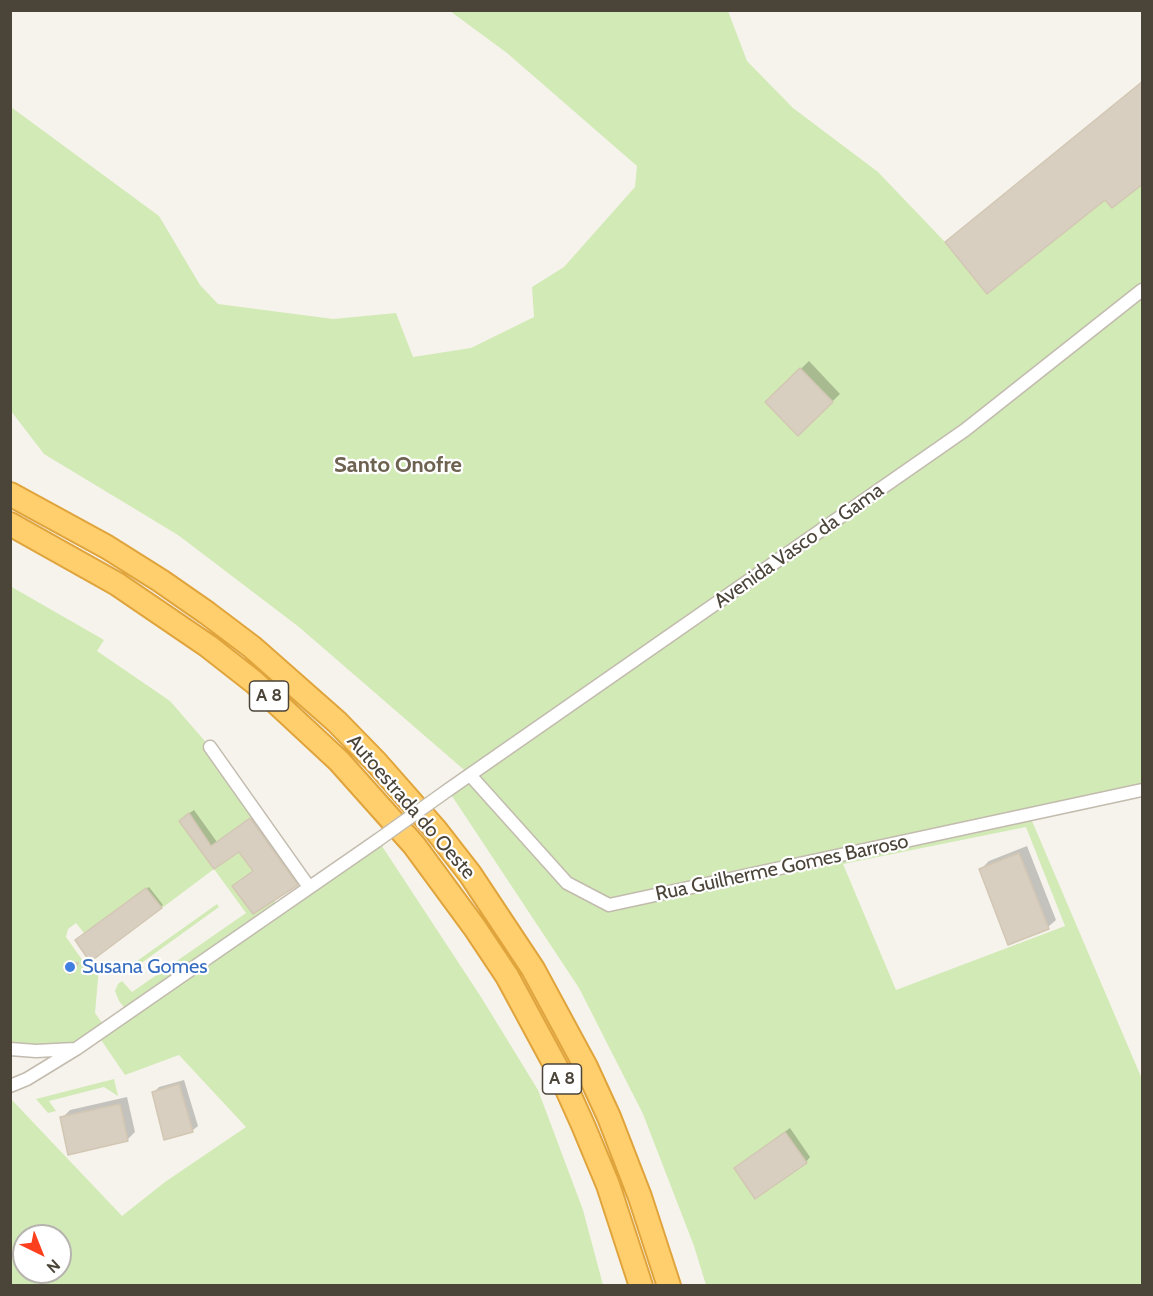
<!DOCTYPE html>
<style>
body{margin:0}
#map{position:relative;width:1153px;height:1296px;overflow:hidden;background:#f6f3ec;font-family:Cabin,sans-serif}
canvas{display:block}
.frame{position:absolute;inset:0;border:12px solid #4b4439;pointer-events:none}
.north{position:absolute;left:12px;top:1224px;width:60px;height:60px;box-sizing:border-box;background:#fff;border:2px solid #b7b4b0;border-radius:50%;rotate:137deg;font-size:16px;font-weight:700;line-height:24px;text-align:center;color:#4b4439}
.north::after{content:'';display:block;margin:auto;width:21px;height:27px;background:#fc3f1d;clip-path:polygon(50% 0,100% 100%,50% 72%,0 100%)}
</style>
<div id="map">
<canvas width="1153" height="1296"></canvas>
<div class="frame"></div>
<div class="north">N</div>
</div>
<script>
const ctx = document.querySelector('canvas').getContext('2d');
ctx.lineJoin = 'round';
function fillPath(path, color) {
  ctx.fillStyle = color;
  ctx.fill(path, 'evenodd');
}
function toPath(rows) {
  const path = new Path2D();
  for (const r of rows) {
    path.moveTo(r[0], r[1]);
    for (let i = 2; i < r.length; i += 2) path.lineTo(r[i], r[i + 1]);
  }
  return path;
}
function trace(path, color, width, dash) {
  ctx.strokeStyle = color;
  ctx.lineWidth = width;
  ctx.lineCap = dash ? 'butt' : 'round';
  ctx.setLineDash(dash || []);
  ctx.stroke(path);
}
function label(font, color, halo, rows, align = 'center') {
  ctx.font = font + ' Cabin,sans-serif';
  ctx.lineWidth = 4.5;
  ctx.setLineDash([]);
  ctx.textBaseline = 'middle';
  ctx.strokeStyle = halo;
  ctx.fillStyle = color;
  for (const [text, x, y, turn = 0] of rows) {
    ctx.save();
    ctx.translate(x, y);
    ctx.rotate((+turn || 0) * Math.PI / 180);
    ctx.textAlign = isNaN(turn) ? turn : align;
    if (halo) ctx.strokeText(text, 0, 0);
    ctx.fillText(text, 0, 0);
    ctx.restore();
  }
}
fillPath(toPath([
 [450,11,728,11,747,61,793,108,878,172,945,242,987,294,1105,200,1112,208,1142,184,1142,790,1029,814,1142,1079,1142,1285,706,1285,694,1246,643,1114,579,988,448,790,470,775,299,627,178,535,44,454,11,411,11,107,159,216,200,285,218,304,333,319,396,313,413,357,471,348,534,317,532,287,564,267,635,187,637,166,507,53],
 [1026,827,1065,926,896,990,843,864],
 [10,586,104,640,97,651,170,701,210,747,257,813,211,846,189,813,179,821,214,869,90,962,84,933,76,923,68,929,66,937,88,968,103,960,99,967,95,1013,105,1027,128,1012,119,1001,115,991,118,984,122,981,132,992,246,913,214,869,239,852,279,907,378,840,481,997,538,1090,583,1210,603,1285,11,1285,11,1099,122,1216,165,1182,246,1127,179,1055,125,1075,97,1034,76,1049,11,1049],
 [24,1236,60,1236,60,1272,24,1272],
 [217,904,219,907,133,969,130,966],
 [114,1079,118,1096,104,1087,49,1101,56,1111,48,1113,36,1099]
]), '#d2eab5');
fillPath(toPath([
 [809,361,840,394,799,434,767,402],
 [194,810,217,842,256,815,301,879,297,884,254,870,240,850,215,867,185,816],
 [1027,846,1056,920,1048,927,981,869,989,861],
 [149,887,163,905,90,959,79,938],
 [184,1080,198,1126,193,1130,165,1138,154,1092,159,1087],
 [127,1097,135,1132,127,1140,62,1118,70,1110],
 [790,1128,810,1157,806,1162,740,1164]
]), '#0003');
const building = toPath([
 [1143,81,1143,184,1112,208,1105,200,987,294,945,242,1143,81],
 [800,368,833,402,798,436,765,402,800,368],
 [189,813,211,846,250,818,298,885,253,914,232,886,253,871,239,852,214,869,179,821,189,813],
 [1019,853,1049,929,1008,945,979,869,1019,853],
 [146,888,162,908,90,962,75,940,146,888],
 [68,962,78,963,73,973,69,974,64,970,64,966,68,962],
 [179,1084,193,1132,164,1140,152,1092,179,1084],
 [120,1104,128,1141,68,1155,60,1117,120,1104],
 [785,1132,807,1163,755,1199,734,1168,785,1132]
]);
fillPath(building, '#d8cfc1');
trace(building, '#d3c7b4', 1.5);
const minor = toPath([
 [210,747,309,887],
 [470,775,567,883,609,905,1142,790],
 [448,790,965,430,1142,290],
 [10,1049,36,1051,75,1049],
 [10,1086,27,1079,76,1049,378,840]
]);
const motorway = toPath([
 [10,494,107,547,161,581,207,613,252,647,337,722,376,762,435,829,470,874,533,969,586,1067,609,1117,640,1197,669,1286],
 [10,524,117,584,208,646,254,682,339,761,414,845,475,928,507,976,560,1074,583,1125,608,1185,641,1286]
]);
trace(minor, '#c2bbae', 15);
trace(motorway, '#e0a43c', 26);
trace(minor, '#fff', 12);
trace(motorway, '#ffcf6e', 22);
const minorBridge = toPath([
 [378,840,448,790]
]);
trace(minorBridge, '#c2bbae', 15, []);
trace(minorBridge, '#fff', 12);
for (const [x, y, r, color] of [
 [70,967,6,"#3f7fe0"]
]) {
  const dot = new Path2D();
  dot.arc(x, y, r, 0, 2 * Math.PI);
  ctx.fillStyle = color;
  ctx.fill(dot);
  trace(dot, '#fff', 2);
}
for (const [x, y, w] of [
 [269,696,39],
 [562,1079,39]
]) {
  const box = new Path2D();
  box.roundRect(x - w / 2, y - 15, w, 30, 4.5);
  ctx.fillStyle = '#fff';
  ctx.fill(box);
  trace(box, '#4b4439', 1.5);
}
label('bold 18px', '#4b4439', null, [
 ["A 8",269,696],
 ["A 8",562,1079]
]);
label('20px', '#4b4439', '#fff', [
 ["Avenida Vasco da Gama",799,546,-35],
 ["Autoestrada do Oeste",411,807,49],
 ["Rua Guilherme Gomes Barroso",782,868,-12]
]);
label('20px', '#366cbe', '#fff', [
 ["Susana Gomes",82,967]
], 'left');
label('bold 22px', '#6e6250', '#fff', [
 ["Santo Onofre",398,466]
]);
</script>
